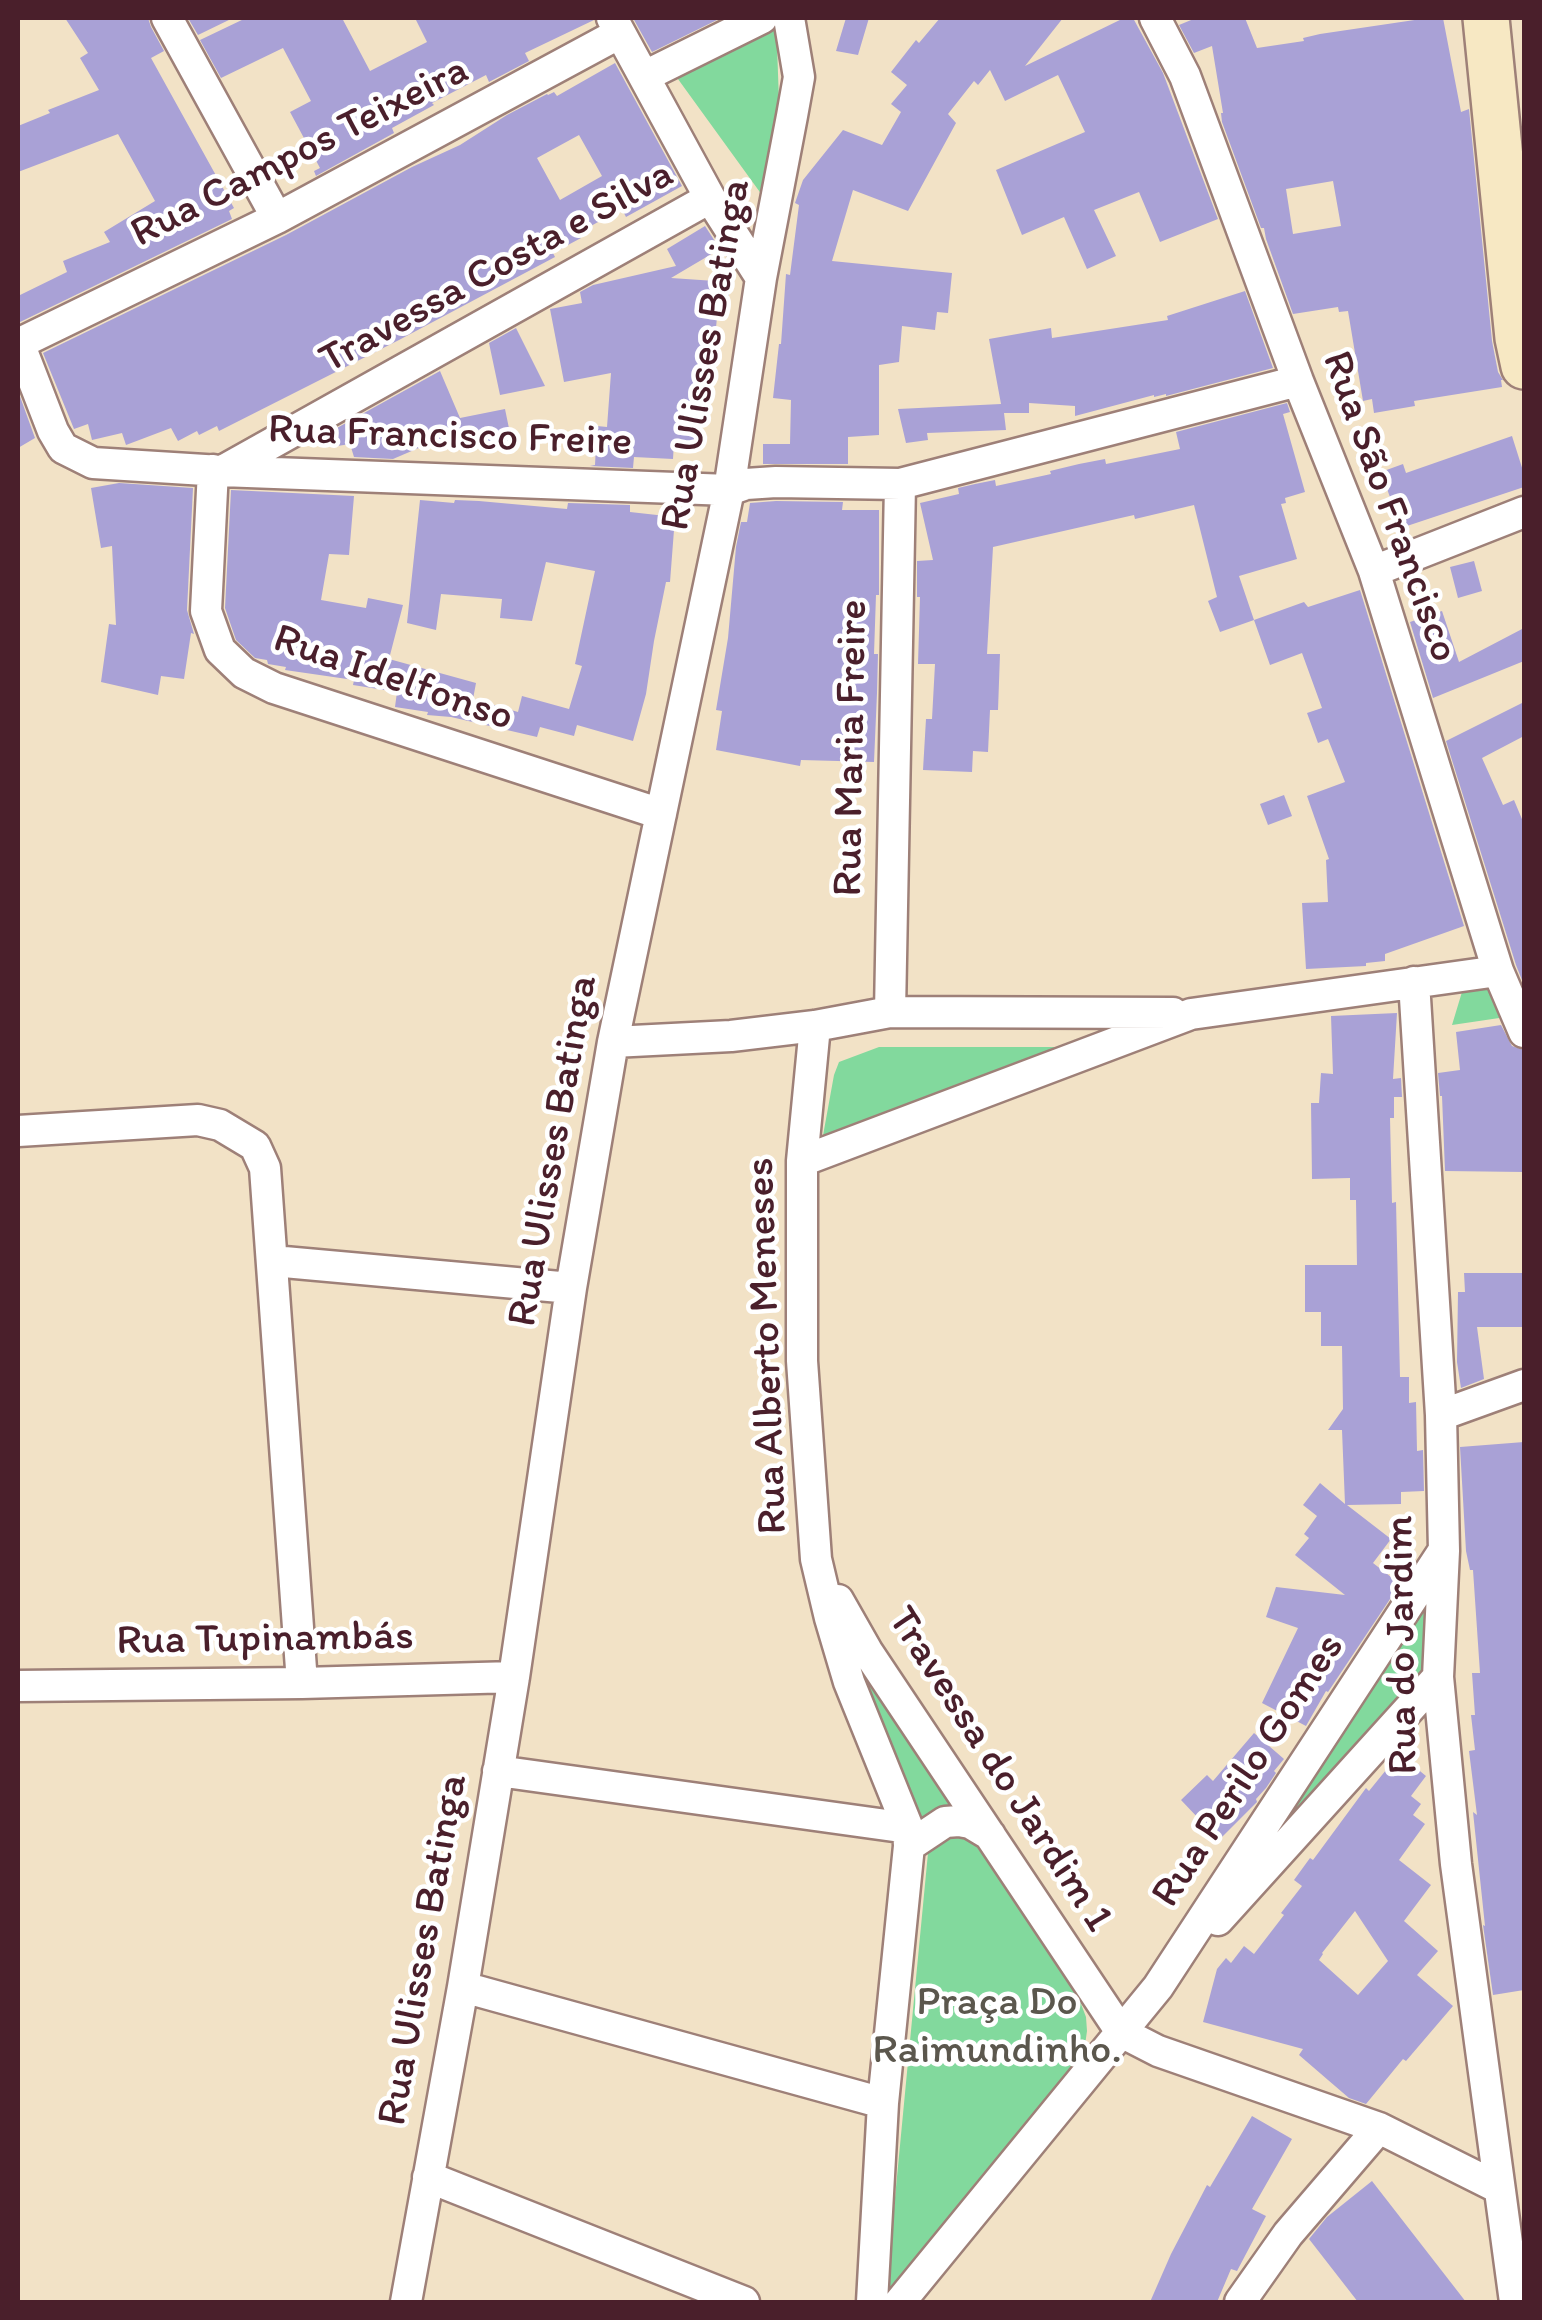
<!DOCTYPE html>
<meta charset="utf-8">
<style>
body{margin:0}
#map{position:relative;width:1542px;height:2320px;overflow:hidden;background:#f2e2c6;font-family:Itim,sans-serif}
canvas{display:block}
.frame{position:absolute;inset:0;border:20px solid #4a1f2b;pointer-events:none}
</style>
<div id="map">
<canvas width="1542" height="2320"></canvas>
<div class="frame"></div>
</div>
<script>
const ctx = document.querySelector('canvas').getContext('2d');
ctx.lineJoin = 'round';
function fillPath(path, color) {
  ctx.fillStyle = color;
  ctx.fill(path, 'evenodd');
}
function toPath(rows) {
  const path = new Path2D();
  for (const r of rows) {
    path.moveTo(r[0], r[1]);
    for (let i = 2; i < r.length; i += 2) path.lineTo(r[i], r[i + 1]);
  }
  return path;
}
function trace(path, color, width, dash) {
  ctx.strokeStyle = color;
  ctx.lineWidth = width;
  ctx.lineCap = dash ? 'butt' : 'round';
  ctx.setLineDash(dash || []);
  ctx.stroke(path);
}
function label(font, color, halo, rows, align = 'center') {
  ctx.font = font + ' Itim,sans-serif';
  ctx.lineWidth = 9;
  ctx.setLineDash([]);
  ctx.textBaseline = 'middle';
  ctx.strokeStyle = halo;
  ctx.fillStyle = color;
  for (const [text, x, y, turn = 0] of rows) {
    ctx.save();
    ctx.translate(x, y);
    ctx.rotate((+turn || 0) * Math.PI / 180);
    ctx.textAlign = isNaN(turn) ? turn : align;
    if (halo) ctx.strokeText(text, 0, 0);
    ctx.fillText(text, 0, 0);
    ctx.restore();
  }
}
fillPath(toPath([
 [776,18,779,101,762,195,670,68],
 [1465,982,1500,989,1506,1017,1452,1025],
 [879,1047,1123,1047,820,1152,834,1075,839,1062],
 [1426,1582,1427,1676,1207,1926],
 [832,1600,953,1802,951,1808,919,1822],
 [960,1834,973,1842,980,1851,1073,1983,1086,2017,1087,2031,1084,2052,894,2302,885,2302,928,1853,936,1838]
]), '#82d99d');
fillPath(toPath([
 [65,18,148,18,151,27,164,51,151,58,234,208,229,211,232,219,18,323,18,296,67,272,63,261,110,242,104,232,155,201,118,134,18,172,18,126,50,113,48,110,99,90,80,58,88,53],
 [188,18,233,18,198,35],
 [246,18,342,18,370,71,427,42,415,18,593,18,594,20,525,53,529,61,489,82,486,75,432,103,434,105,392,128,394,133,316,176,314,171,320,168,290,112,311,101,283,48,221,78,200,40],
 [633,18,721,18,652,52],
 [846,18,869,18,858,55,836,51],
 [940,18,1063,18,1025,66,1124,18,1133,18,1163,73,1218,219,1160,242,1139,192,1094,210,1116,256,1087,269,1064,217,1022,235,996,170,1085,132,1058,75,1005,101,990,70,978,85,974,81,948,114,956,123,908,211,853,190,832,261,952,273,948,313,937,312,935,330,902,326,899,362,879,365,879,435,848,437,848,464,763,464,763,444,790,444,791,400,773,398,779,344,781,344,786,274,790,275,799,205,795,203,803,180,843,130,882,145,901,112,891,104,907,85,891,72,916,40,919,43],
 [1196,18,1245,18,1257,48,1304,41,1303,38,1320,34,1428,18,1443,18,1461,112,1469,109,1492,341,1498,372,1503,380,1501,380,1502,387,1414,401,1415,406,1374,413,1372,399,1363,401,1348,311,1339,312,1338,307,1293,314,1266,239,1264,228,1261,228,1222,122,1221,113,1223,113,1212,46,1194,53,1179,25],
 [1333,181,1341,226,1293,234,1286,189],
 [615,63,682,186,626,217,622,209,578,233,581,238,553,253,555,257,399,340,219,431,217,426,199,435,197,431,178,441,171,428,126,445,122,433,92,440,88,424,74,429,43,353,286,235,412,167,460,145,507,115,547,94,548,95,554,92,557,96],
 [579,135,602,176,560,200,537,158],
 [705,226,720,249,671,278,730,282,727,318,717,317,711,381,707,381,702,420,699,420,697,443,674,442,673,459,634,457,633,468,590,466,595,465,597,426,607,427,611,373,564,382,550,309,582,303,580,292,593,285,676,266,667,249],
 [1245,291,1273,368,1166,396,1166,394,1154,397,1154,395,1075,416,1075,406,1029,403,1029,413,1004,413,1006,430,927,433,928,440,906,443,898,409,1001,404,989,339,1051,328,1052,338,1168,320,1167,316],
 [516,328,545,386,500,395,489,343],
 [440,371,460,418,505,409,512,443,472,450,428,444,393,459,354,457,350,444,331,447,326,434],
 [18,391,35,438,18,448],
 [1287,403,1290,412,1283,414,1305,492,1285,498,1286,503,1281,504,1297,559,1239,576,1254,620,1220,632,1208,601,1217,597,1194,505,1135,519,1134,515,993,547,987,654,1000,654,998,710,990,710,988,752,973,751,972,772,923,770,926,719,932,719,935,664,918,664,920,597,917,597,917,561,933,560,920,503,959,494,958,488,975,484,995,480,996,486,1051,474,1050,471,1079,464,1105,459,1106,464,1180,449,1176,432],
 [1512,436,1524,474,1524,487,1401,528,1381,472,1403,464,1406,473],
 [119,483,193,488,187,610,194,634,191,633,184,679,161,676,158,695,101,682,109,624,116,625,112,546,101,548,91,488],
 [231,490,354,496,349,555,329,554,321,600,366,608,368,598,403,605,389,659,476,683,473,699,518,712,522,696,569,709,582,666,575,664,595,571,546,562,532,621,500,618,502,599,441,594,436,630,407,623,420,500,454,503,455,500,479,501,567,509,568,503,630,505,630,512,675,517,670,582,666,582,654,641,646,694,633,741,577,725,574,736,540,727,537,737,451,717,427,715,428,712,395,707,397,692,353,685,354,680,285,670,286,667,268,664,267,660,255,658,236,640,225,608],
 [776,501,843,502,842,510,879,510,879,595,876,595,874,654,878,654,877,693,874,762,801,760,800,766,716,750,722,711,716,710,728,638,736,547,741,522,747,522,750,503],
 [1474,561,1482,591,1458,598,1450,567],
 [1360,590,1464,926,1385,954,1385,961,1366,963,1366,966,1306,969,1302,903,1328,902,1326,860,1329,859,1307,796,1345,782,1328,739,1318,743,1307,713,1322,708,1302,653,1270,665,1254,620,1304,602,1308,607],
 [1442,611,1459,662,1524,628,1524,661,1433,698,1410,622],
 [1524,702,1524,736,1482,758,1503,805,1514,800,1524,824,1524,985,1516,965,1446,741],
 [1284,795,1292,816,1268,825,1260,804],
 [1397,1013,1393,1079,1401,1078,1402,1097,1394,1097,1394,1118,1390,1118,1392,1203,1396,1202,1400,1377,1409,1377,1409,1403,1416,1402,1417,1451,1423,1450,1424,1491,1401,1492,1401,1504,1347,1505,1391,1539,1373,1563,1400,1584,1328,1692,1326,1691,1306,1726,1262,1703,1298,1628,1266,1617,1276,1587,1345,1595,1295,1555,1309,1538,1304,1534,1317,1516,1303,1505,1320,1483,1345,1504,1342,1430,1328,1430,1343,1409,1342,1346,1321,1346,1321,1312,1305,1312,1305,1265,1357,1265,1356,1200,1350,1200,1350,1178,1312,1179,1311,1103,1319,1103,1321,1073,1333,1074,1331,1016],
 [1501,1025,1512,1046,1524,1050,1524,1172,1445,1171,1442,1096,1440,1096,1438,1073,1460,1070,1456,1032],
 [1464,1273,1524,1273,1524,1310,1523,1310,1523,1327,1477,1327,1484,1379,1461,1388,1457,1362,1458,1292,1465,1292],
 [1524,1442,1524,1990,1493,1995,1483,1925,1485,1926,1473,1812,1477,1815,1469,1751,1475,1750,1471,1715,1475,1715,1472,1673,1480,1673,1473,1570,1470,1570,1466,1551,1460,1447],
 [1254,1733,1284,1759,1274,1771,1276,1773,1266,1788,1256,1799,1257,1802,1219,1840,1181,1800,1207,1775,1213,1781],
 [1399,1754,1426,1776,1411,1796,1421,1804,1413,1815,1425,1824,1399,1860,1431,1885,1404,1921,1438,1951,1417,1975,1453,2006,1406,2061,1403,2059,1366,2104,1349,2098,1328,2080,1299,2055,1303,2049,1203,2022,1217,1969,1226,1958,1231,1963,1244,1946,1254,1954,1284,1915,1281,1913,1302,1886,1294,1880,1310,1858,1313,1860,1366,1788,1369,1791],
 [1355,1911,1388,1961,1358,1995,1319,1960,1323,1954,1322,1953],
 [1252,2116,1292,2139,1252,2209,1266,2216,1237,2271,1231,2269,1217,2302,1150,2302,1171,2254,1207,2185,1210,2187],
 [1372,2181,1466,2302,1358,2302,1309,2239,1327,2217]
]), '#a9a1d6');
const minor = toPath([
 [167,18,277,218],
 [612,18,710,198,761,278],
 [1155,18,1185,76,1298,381,1374,571,1498,971,1524,1032],
 [645,76,762,18],
 [19,343,53,431,63,448,93,463,221,471,729,490,746,484,776,482,900,484,1298,381],
 [18,344,277,218,620,33],
 [213,470,206,611,220,650,244,673,274,688,661,814],
 [224,470,710,198],
 [1374,571,1524,512],
 [1414,982,1441,1415,1444,1551,1438,1677,1456,1864,1515,2302],
 [890,1012,900,484],
 [815,1026,802,1161,802,1361,816,1559,830,1618,849,1682,908,1828,909,1846,883,2103,872,2302],
 [613,1042,731,1036,815,1026,890,1012,1173,1013],
 [18,1131,198,1120,220,1125,255,1146,265,1168,302,1683],
 [802,1161,1191,1014,1498,971],
 [273,1261,571,1288],
 [1441,1415,1524,1385],
 [838,1600,867,1651,1121,2032,1158,2051,1379,2128,1499,2188],
 [18,1686,302,1683,514,1677],
 [498,1771,908,1828],
 [909,1846,945,1822,959,1821,970,1823,990,1835],
 [1218,1920,1438,1677],
 [463,1987,883,2103],
 [428,2177,744,2302],
 [406,2302,463,1987,514,1677,571,1288,613,1042,729,490,761,278,792,116,799,77,789,18],
 [900,2302,1158,1987,1442,1553],
 [1240,2302,1288,2234,1379,2128]
]);
const secondary = toPath([
 [1486,18,1518,338,1524,366]
]);
trace(minor, '#9e8078', 35);
trace(secondary, '#9e8078', 50);
trace(minor, '#fff', 30);
trace(secondary, '#f7e8c3', 45);
label('42px', '#4a1f2b', '#fff', [
 ["Rua Campos Teixeira",300,153,-27],
 ["Travessa Costa e Silva",497,268,-29],
 ["Rua Ulisses Batinga",707,355,-80],
 ["Rua Francisco Freire",450,437,2],
 ["Rua São Francisco",1389,507,70],
 ["Rua Idelfonso",393,679,19],
 ["Rua Maria Freire",852,748,-89],
 ["Rua Ulisses Batinga",554,1151,-80],
 ["Rua Alberto Meneses",768,1346,-92],
 ["Rua Tupinambás",265,1640,-1],
 ["Rua do Jardim",1403,1645,-91],
 ["Travessa do Jardim 1",999,1770,57],
 ["Rua Perilo Gomes",1249,1771,-57],
 ["Rua Ulisses Batinga",424,1950,-80]
]);
label('42px', '#5b574d', '#fff', [
 ["Praça Do",997,2003],
 ["Raimundinho.",997,2051]
]);
</script>
